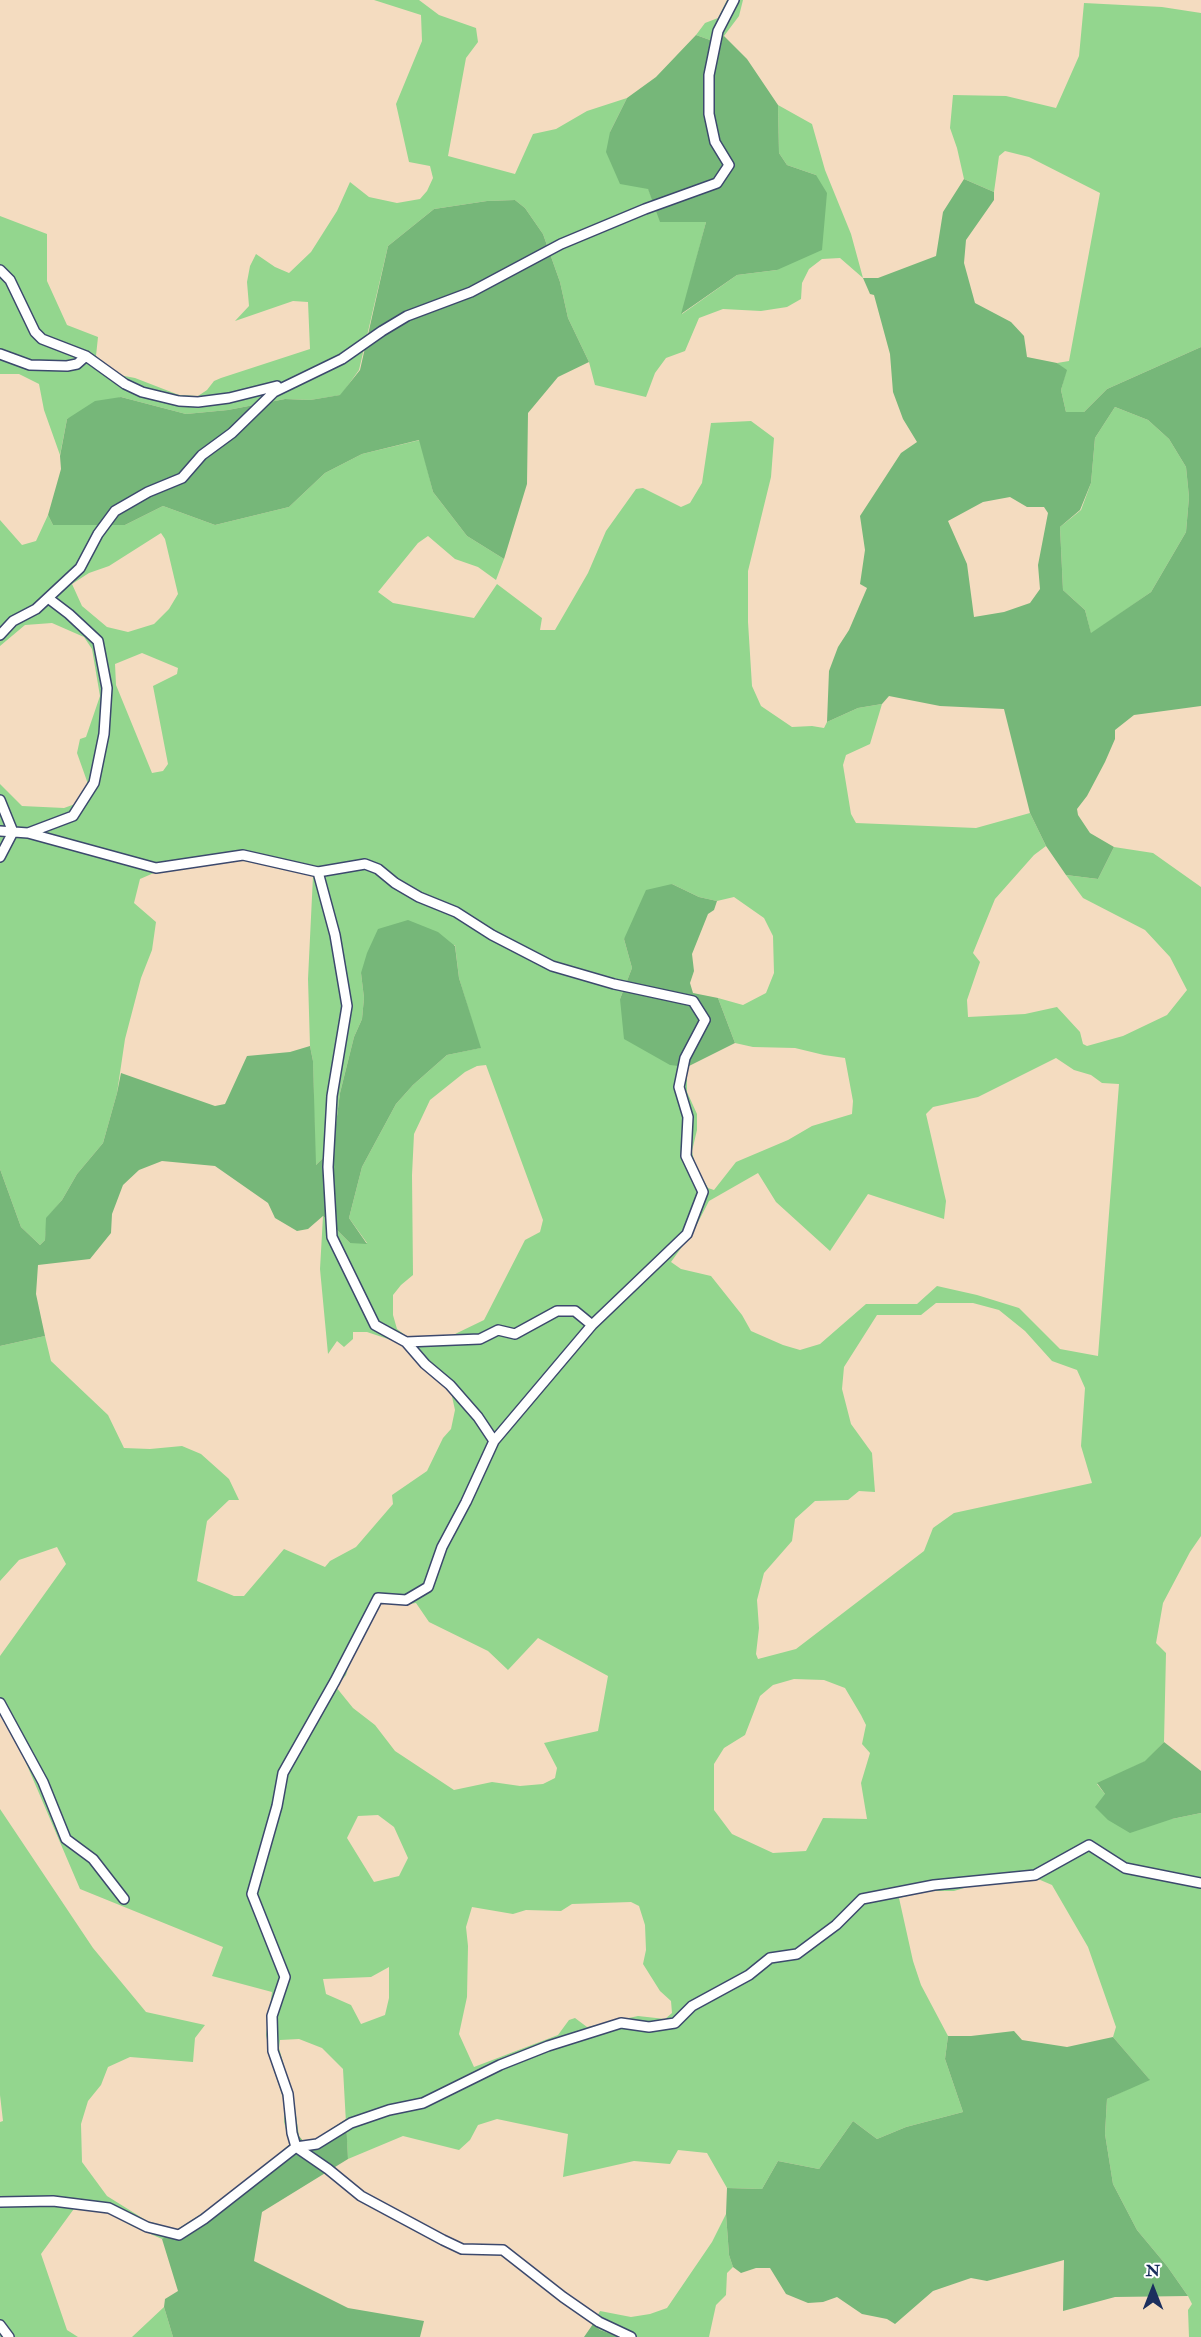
<!DOCTYPE html>
<style>
body{margin:0}
#map{position:relative;width:1201px;height:2337px;overflow:hidden;background:#f4dcc0;font-family:"IM FELL Double Pica",serif}
canvas{display:block}
.north{position:absolute;left:1123px;top:2259px;width:60px;height:60px;-webkit-text-stroke:4px #fff;paint-order:stroke;rotate:0deg;font-size:16px;font-weight:700;line-height:24px;text-align:center;color:#1b2f5e}
.north::after{content:'';display:block;margin:auto;width:21px;height:27px;background:#1b2f5e;clip-path:polygon(50% 0,100% 100%,50% 72%,0 100%)}
</style>
<div id="map">
<canvas width="1201" height="2337"></canvas>
<div class="north">N</div>
</div>
<script>
const ctx = document.querySelector('canvas').getContext('2d');
ctx.lineJoin = 'round';
function fillPath(path, color) {
  ctx.fillStyle = color;
  ctx.fill(path, 'evenodd');
}
function toPath(rows) {
  const path = new Path2D();
  for (const r of rows) {
    path.moveTo(r[0], r[1]);
    for (let i = 2; i < r.length; i += 2) path.lineTo(r[i], r[i + 1]);
  }
  return path;
}
function trace(path, color, width, dash) {
  ctx.strokeStyle = color;
  ctx.lineWidth = width;
  ctx.lineCap = dash ? 'butt' : 'round';
  ctx.setLineDash(dash || []);
  ctx.stroke(path);
}
fillPath(toPath([
 [374,0,419,0,439,15,476,28,478,42,466,58,448,156,515,174,533,134,556,129,587,111,627,98,610,132,648,188,661,222,706,222,682,314,737,275,777,270,816,175,787,165,779,153,778,105,812,124,825,170,851,234,863,278,840,258,822,259,809,269,802,283,801,299,787,307,761,311,723,309,699,318,685,351,666,358,655,373,646,397,595,385,589,362,568,318,560,282,543,234,525,208,515,200,487,201,434,209,388,246,359,370,341,395,310,400,285,399,228,410,186,414,121,397,67,419,60,455,44,410,39,384,19,374,0,374,0,216,47,234,47,281,67,325,98,337,96,356,119,375,135,378,179,395,198,396,207,390,214,381,221,378,310,349,308,302,293,301,235,321,249,306,247,282,250,266,256,254,275,267,289,273,311,252,337,211,350,182,369,197,397,203,420,199,427,191,433,178,430,166,409,162,396,104,422,41,421,15],
 [727,0,743,0,739,16,724,36,710,40,696,35,705,23,718,18],
 [1084,3,1162,7,1201,13,1201,347,1107,389,1084,412,1066,412,1061,390,1066,371,1057,363,1069,361,1100,193,1029,157,1005,151,999,156,994,192,964,179,957,148,950,128,953,95,1006,96,1056,108,1079,56],
 [1115,407,1148,420,1169,439,1186,467,1189,497,1186,532,1151,592,1091,634,1085,610,1063,590,1060,527,1081,510,1091,483,1095,438],
 [751,421,774,438,771,477,748,571,748,622,752,686,761,706,792,727,812,726,824,728,827,722,858,708,882,704,870,744,846,755,843,765,851,814,856,823,976,828,1030,813,1046,846,1034,855,995,899,973,953,980,962,967,1000,968,1017,1025,1014,1057,1007,1080,1032,1083,1044,1087,1046,1123,1036,1167,1015,1187,990,1170,957,1145,930,1083,898,1066,875,1098,879,1114,847,1153,853,1201,887,1201,1536,1190,1552,1163,1603,1156,1643,1166,1653,1164,1742,1146,1761,1097,1784,1105,1794,1172,1819,1201,1813,1201,2337,1189,2337,1188,2310,1192,2304,1188,2296,1167,2266,1137,2230,1113,2184,1105,2134,1107,2099,1149,2079,1113,2037,1116,2027,1088,1947,1052,1885,1038,1879,974,1885,954,1891,929,1891,899,1898,913,1961,921,1985,948,2036,945,2059,963,2112,906,2127,877,2139,853,2121,819,2169,778,2161,762,2189,727,2188,707,2153,678,2150,670,2164,634,2161,563,2177,568,2134,497,2119,478,2125,470,2140,459,2150,403,2136,348,2159,343,2069,322,2048,299,2039,280,2040,279,2048,294,2102,299,2136,290,2145,284,2122,285,2104,273,2067,266,2035,272,1992,212,1976,223,1947,80,1889,0,1702,0,1656,66,1564,57,1547,19,1560,0,1581,0,1346,45,1336,51,1361,108,1415,124,1448,150,1449,182,1446,201,1454,229,1479,239,1500,229,1500,207,1521,197,1581,234,1596,244,1596,284,1549,325,1567,330,1561,356,1547,393,1504,392,1495,427,1471,443,1438,451,1429,455,1410,451,1392,400,1343,367,1332,353,1332,353,1339,344,1347,337,1341,328,1354,320,1269,323,1216,350,1243,367,1243,349,1218,362,1167,396,1104,413,1085,447,1055,480,1048,459,978,455,945,361,973,364,998,362,1019,354,1037,340,1093,333,1148,315,1166,313,1061,310,1046,308,979,313,876,240,860,156,872,140,879,134,903,156,922,152,950,141,978,125,1039,117,1093,103,1143,77,1174,62,1200,47,1218,45,1240,40,1245,21,1227,0,1169,0,784,22,806,64,808,78,803,88,784,77,753,80,739,86,737,100,696,92,649,84,637,52,623,25,625,0,646,0,520,22,545,36,541,48,515,53,525,125,525,163,506,215,525,289,507,325,473,362,454,420,440,433,492,467,536,504,559,496,580,478,567,455,559,428,536,418,543,378,592,393,603,474,618,497,584,542,618,540,630,555,630,588,573,606,531,636,489,643,488,681,507,690,503,702,483,711,423],
 [161,533,165,539,178,594,169,609,154,624,128,632,107,627,82,606,72,584,89,573,109,566],
 [142,653,178,668,177,674,153,686,168,764,163,771,152,773,116,685,115,664],
 [672,884,699,897,717,901,734,897,764,918,773,936,774,973,766,993,743,1005,718,998,735,1043,753,1047,795,1048,824,1055,845,1058,853,1101,852,1114,812,1126,788,1140,736,1162,714,1190,708,1188,695,1166,692,1151,697,1130,697,1114,687,1092,687,1067,620,999,632,968,624,939],
 [1056,1058,1074,1070,1091,1075,1102,1083,1119,1084,1098,1356,1060,1349,1019,1308,977,1295,937,1286,917,1304,866,1304,820,1344,800,1350,783,1345,751,1331,742,1315,711,1276,681,1269,671,1262,694,1230,709,1201,758,1173,776,1202,830,1251,868,1194,944,1219,946,1201,926,1114,933,1107,978,1097],
 [486,1065,543,1220,540,1232,525,1240,484,1320,453,1335,409,1338,397,1329,393,1315,393,1295,401,1285,413,1275,412,1175,414,1134,430,1100,465,1072,477,1066],
 [936,1303,973,1303,999,1310,1025,1331,1052,1361,1077,1370,1085,1388,1081,1446,1092,1483,954,1513,933,1528,924,1551,796,1649,758,1659,756,1654,759,1628,757,1600,764,1573,792,1541,795,1519,815,1501,848,1500,859,1491,875,1492,872,1453,851,1424,842,1389,844,1367,877,1315,921,1315],
 [382,1602,403,1605,416,1603,429,1622,488,1651,508,1670,538,1638,608,1676,598,1731,544,1743,557,1768,555,1778,543,1784,520,1786,492,1782,454,1790,395,1751,375,1725,353,1708,336,1687,346,1675,353,1650],
 [794,1679,824,1680,845,1688,861,1715,866,1725,862,1744,870,1753,861,1783,867,1819,823,1818,806,1851,773,1853,732,1834,714,1810,714,1764,724,1748,745,1735,760,1696,773,1685],
 [378,1815,394,1827,408,1858,399,1876,374,1882,347,1838,358,1816],
 [631,1902,639,1906,645,1925,646,1950,643,1964,660,1991,671,2001,672,2013,665,2019,638,2016,587,2027,575,2018,569,2020,558,2035,474,2067,459,2034,467,1997,468,1946,466,1927,472,1907,513,1914,526,1910,561,1911,572,1904],
 [389,1967,389,1998,385,2015,361,2024,351,2005,326,1994,323,1979,371,1977],
 [0,1809,93,1948,146,2012,205,2025,195,2038,193,2062,130,2057,108,2067,101,2085,88,2101,81,2124,82,2162,107,2196,147,2221,179,2230,162,2239,130,2225,110,2213,76,2206,41,2254,67,2330,78,2337,0,2337,0,2122,3,2121,0,2095],
 [726,2214,729,2255,733,2267,727,2273,726,2295,716,2305,709,2337,620,2337,600,2330,593,2324,600,2311,631,2317,650,2314,667,2308,712,2242],
 [164,2307,173,2337,132,2337]
]), '#93d68e');
fillPath(toPath([
 [696,35,710,40,724,36,747,59,778,105,779,153,787,165,816,175,827,193,822,250,777,270,737,275,681,314,706,222,660,222,648,189,620,184,606,152,610,132,627,98,656,77],
 [964,179,994,192,994,200,966,240,964,263,975,303,1011,322,1024,336,1027,357,1057,363,1067,370,1061,390,1066,412,1084,412,1107,389,1201,347,1201,706,1134,715,1115,730,1115,739,1105,762,1087,796,1077,809,1078,815,1090,833,1114,847,1098,879,1066,875,1046,846,1030,813,1004,709,940,706,889,696,882,704,858,708,827,722,829,671,838,647,849,630,867,588,860,584,865,550,860,516,901,453,917,442,903,419,893,392,890,354,874,295,870,294,863,278,878,278,936,256,943,212],
 [1115,407,1148,420,1169,439,1186,467,1189,497,1186,532,1151,592,1091,633,1085,610,1063,590,1060,527,1080,510,1091,483,1095,438],
 [1010,497,1027,507,1044,507,1048,513,1038,565,1040,589,1030,603,1004,612,974,617,967,564,948,521,983,502],
 [515,200,525,208,543,234,560,282,568,318,589,362,558,377,528,413,527,484,504,559,467,536,433,492,419,440,362,454,325,473,289,507,215,525,163,506,125,525,53,525,48,515,61,469,60,456,67,419,95,401,121,397,186,414,228,410,285,399,310,400,340,395,360,370,388,246,434,209,487,201],
 [672,884,699,897,717,901,714,910,708,914,692,954,694,971,690,983,693,993,718,998,735,1043,687,1067,670,1065,624,1039,620,999,632,968,624,939,646,890],
 [408,920,438,932,455,946,459,978,481,1048,447,1055,413,1085,396,1104,362,1167,349,1218,367,1244,350,1243,323,1216,308,1229,297,1231,275,1218,268,1203,215,1166,162,1161,139,1170,123,1185,112,1214,111,1233,90,1259,38,1265,36,1294,45,1336,0,1346,0,1169,21,1227,40,1245,45,1240,46,1218,62,1200,77,1174,103,1143,117,1093,121,1073,215,1106,225,1104,247,1056,290,1052,310,1046,313,1061,316,1165,333,1148,340,1093,354,1037,362,1019,364,998,361,973,367,953,378,929],
 [1164,1742,1201,1771,1201,1813,1172,1819,1130,1833,1108,1820,1095,1807,1105,1794,1097,1783,1145,1761],
 [1014,2031,1022,2040,1067,2047,1113,2037,1150,2080,1107,2099,1105,2134,1113,2184,1137,2230,1167,2266,1188,2296,1115,2297,1063,2311,1064,2260,987,2281,971,2278,933,2291,895,2324,887,2319,862,2314,837,2297,823,2302,808,2303,786,2294,770,2268,756,2268,741,2273,733,2267,729,2255,726,2214,727,2188,762,2189,778,2161,819,2169,853,2121,877,2139,906,2127,963,2112,945,2059,948,2036,971,2036],
 [346,2119,348,2159,262,2212,254,2261,348,2308,424,2321,420,2337,173,2337,164,2307,165,2299,178,2291,162,2239,234,2193,299,2136,304,2142,313,2141],
 [593,2324,600,2330,620,2337,584,2337]
]), '#76b779');
const minor = toPath([
 [0,270,10,280,35,332,42,339,86,356,125,384,142,392,179,401,198,402,229,398,277,386],
 [0,354,30,365,67,366,77,364,86,356],
 [0,635,13,621,36,609,80,568,98,534,115,511,148,492,182,478,202,455,232,433,274,392,342,359,382,331,407,316,471,292,561,244,645,209,717,183,729,165,715,142,709,114,709,75,718,31,734,0],
 [0,800,13,832,0,857],
 [0,831,28,833,156,868,243,855,318,872,365,864,378,869,395,883,419,897,456,912,492,935,552,966,614,984,693,1001,705,1020,685,1058,679,1087,688,1117,686,1156,703,1192,687,1234,592,1325,494,1441],
 [28,833,73,816,94,783,104,734,107,688,98,641,69,614,48,598],
 [318,872,335,935,347,1006,332,1096,328,1167,332,1237,375,1325,406,1342,425,1364,450,1385,478,1417,494,1441,466,1502,442,1547,428,1587,406,1600,378,1598,335,1681,283,1773,277,1806,252,1894,285,1977,272,2016,273,2051,288,2094,292,2133,296,2147,328,2169,361,2196,443,2240,462,2249,503,2250,563,2297,599,2322,631,2337],
 [406,1342,480,1339,498,1330,515,1334,557,1311,575,1311,592,1325],
 [0,1703,43,1782,66,1839,93,1859,124,1899],
 [0,2202,53,2201,109,2208,147,2227,179,2235,204,2219,296,2147,317,2144,351,2123,389,2110,423,2103,500,2065,548,2046,621,2023,649,2027,675,2023,692,2006,749,1975,770,1958,797,1954,836,1925,862,1899,934,1885,1035,1875,1089,1845,1125,1868,1201,1883],
 [0,2325,9,2337]
]);
trace(minor, '#3c496d', 12);
trace(minor, '#fff', 9);
</script>
